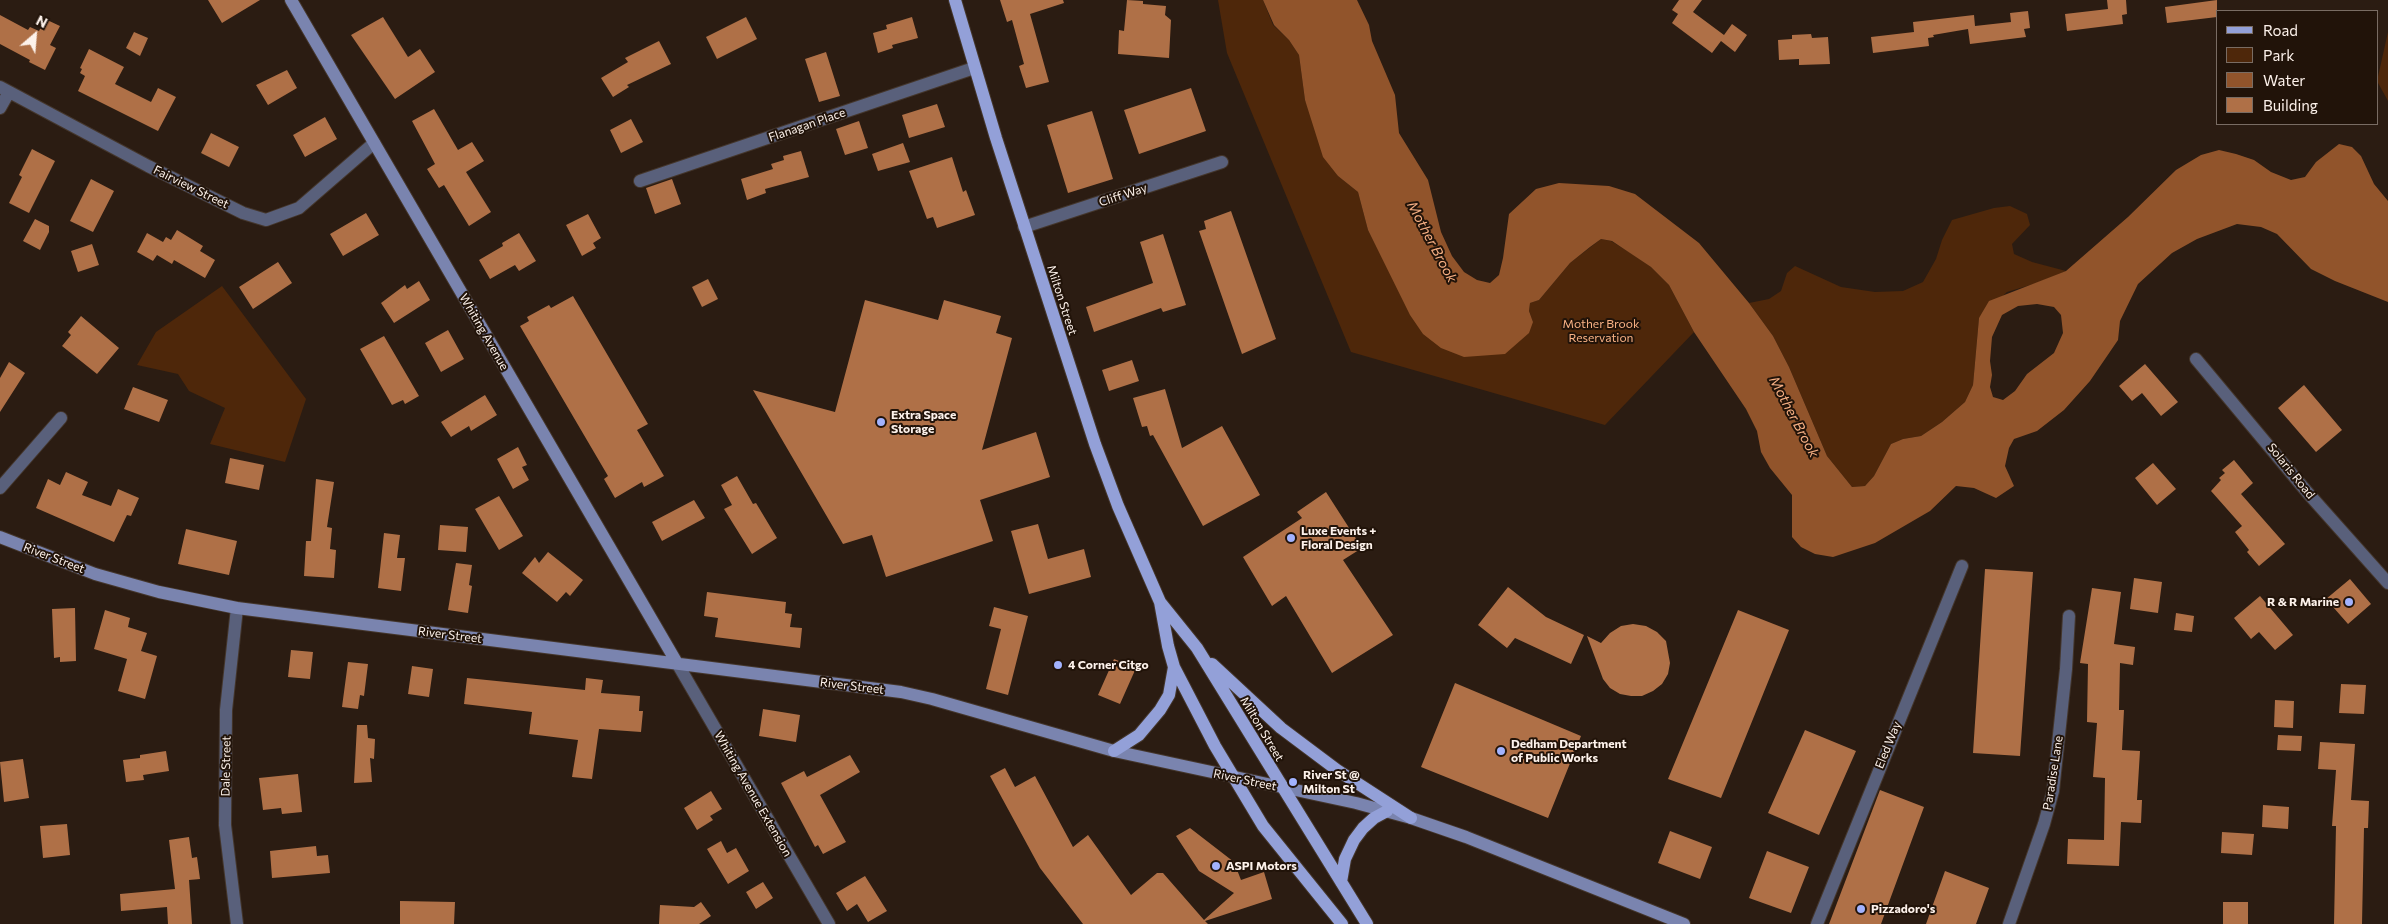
<!DOCTYPE html>
<style>
body{margin:0}
#map{position:relative;width:2388px;height:924px;overflow:hidden;background:#2b1c12;font-family:Commissioner,sans-serif}
canvas{display:block}
.legend{position:absolute;left:2216px;top:10px;width:162px;height:115px;box-sizing:border-box;background:#211309;border:1px solid #796c63;margin:0;padding:6px 9px;list-style:none;font-size:15px;color:#fdf2eb}
.legend li{display:flex;align-items:center;gap:10px;height:25px}
.legend b{width:25px;border:1px solid #796c63}
.north{position:absolute;left:10px;top:10px;width:50px;height:50px;-webkit-text-stroke:4px #211309;paint-order:stroke;rotate:27deg;font-size:14px;font-weight:700;line-height:20px;text-align:center;color:#fdf2eb}
.north::after{content:'';display:block;margin:auto;width:18px;height:22px;background:#fdf2eb;clip-path:polygon(50% 0,100% 100%,50% 72%,0 100%)}
</style>
<div id="map">
<canvas width="2388" height="924"></canvas>
<ul class="legend">
<li><b style="height:6px;background:#93a0d8"></b>Road</li>
<li><b style="height:14px;background:#4e270a"></b>Park</li>
<li><b style="height:14px;background:#91542b"></b>Water</li>
<li><b style="height:14px;background:#af7047"></b>Building</li>
</ul>
<div class="north">N</div>
</div>
<script>
const ctx = document.querySelector('canvas').getContext('2d');
ctx.lineJoin = 'round';
function fillPath(path, color) {
  ctx.fillStyle = color;
  ctx.fill(path, 'evenodd');
}
function toPath(rows) {
  const path = new Path2D();
  for (const r of rows) {
    path.moveTo(r[0], r[1]);
    for (let i = 2; i < r.length; i += 2) path.lineTo(r[i], r[i + 1]);
  }
  return path;
}
function trace(path, color, width, dash) {
  ctx.strokeStyle = color;
  ctx.lineWidth = width;
  ctx.lineCap = dash ? 'butt' : 'round';
  ctx.setLineDash(dash || []);
  ctx.stroke(path);
}
function label(font, color, halo, rows, align = 'center') {
  ctx.font = font + ' Commissioner,sans-serif';
  ctx.lineWidth = 4;
  ctx.setLineDash([]);
  ctx.textBaseline = 'middle';
  ctx.strokeStyle = halo;
  ctx.fillStyle = color;
  for (const [text, x, y, turn = 0] of rows) {
    ctx.save();
    ctx.translate(x, y);
    ctx.rotate((+turn || 0) * Math.PI / 180);
    ctx.textAlign = isNaN(turn) ? turn : align;
    if (halo) ctx.strokeText(text, 0, 0);
    ctx.fillText(text, 0, 0);
    ctx.restore();
  }
}
fillPath(toPath([
 [1218,0,1263,0,1273,25,1289,40,1299,55,1305,100,1338,176,1358,192,1368,230,1399,290,1533,322,1529,311,1530,303,1539,300,1570,263,1601,239,1611,241,1629,252,1651,267,1669,285,1694,332,1605,425,1351,352,1227,53],
 [2388,32,2388,101,2377,81],
 [2010,206,2027,214,2030,225,2012,244,2014,254,2032,262,2066,271,2037,283,2007,292,1979,318,1973,385,1965,402,1942,422,1921,436,1903,439,1891,444,1874,476,1865,486,1852,487,1827,456,1789,367,1773,336,1749,303,1769,299,1781,291,1787,273,1795,266,1841,287,1875,292,1903,291,1923,282,1936,259,1942,240,1952,220,1994,208],
 [222,286,306,399,285,462,210,444,225,408,189,391,178,374,137,365,156,332]
]), '#4e270a');
fillPath(toPath([
 [1263,0,1357,0,1369,25,1372,41,1395,95,1399,133,1428,180,1441,232,1452,256,1464,272,1477,280,1490,283,1499,275,1503,258,1509,214,1536,189,1559,183,1609,186,1635,194,1699,243,1749,303,1773,336,1789,367,1827,456,1852,487,1865,486,1874,476,1891,444,1903,439,1921,436,1942,422,1965,402,1973,385,1979,318,1989,301,2066,271,2128,217,2176,170,2201,155,2219,150,2236,154,2254,160,2271,172,2291,180,2305,177,2316,162,2339,144,2352,147,2361,156,2374,184,2388,201,2388,302,2335,281,2311,269,2277,234,2261,227,2237,224,2197,239,2172,253,2138,284,2120,321,2118,340,2090,381,2064,410,2037,431,2014,439,2009,448,2005,466,2014,486,1996,498,1974,488,1956,486,1930,511,1875,543,1833,557,1815,554,1801,547,1792,537,1792,495,1770,468,1761,452,1757,431,1746,409,1694,332,1669,285,1651,267,1612,241,1601,239,1590,247,1570,263,1539,300,1530,303,1529,311,1533,322,1529,333,1505,354,1464,357,1441,348,1423,334,1410,315,1368,230,1358,192,1338,176,1323,157,1305,100,1299,55,1289,40,1274,25],
 [2037,304,2054,307,2061,315,2063,333,2054,353,2027,374,2015,391,2003,400,1993,397,1990,387,1992,375,1990,361,1992,337,2002,315,2018,306]
]), '#91542b');
fillPath(toPath([
 [208,0,260,0,222,23],
 [1000,0,1063,0,1064,3,1030,14,1049,82,1026,88,1019,66,1024,64,1012,20,1007,22],
 [1127,0,1143,1,1143,4,1166,6,1165,15,1171,20,1169,58,1118,54,1119,30,1124,31],
 [1679,0,1702,0,1693,12,1724,35,1732,24,1747,35,1735,52,1721,41,1712,53,1672,23,1678,14,1672,10],
 [2107,0,2126,0,2127,14,2122,15,2123,24,2067,31,2065,14,2108,9],
 [2217,0,2217,17,2167,23,2165,7],
 [2028,11,2030,28,2024,29,2026,37,1970,44,1968,29,1933,35,1934,37,1928,38,1929,46,1873,53,1871,37,1914,32,1913,22,1974,15,1975,26,2011,22,2010,13],
 [0,15,28,30,30,27,39,31,45,19,60,26,50,45,56,48,45,70,29,62,30,60,0,44],
 [383,17,408,57,420,49,435,72,395,99,351,35],
 [746,17,757,39,717,59,706,37],
 [912,17,918,38,892,45,893,48,878,53,873,33,887,29,886,25],
 [134,32,148,38,140,56,126,48],
 [1811,34,1812,38,1828,37,1830,64,1799,65,1799,59,1779,60,1778,40,1792,39,1792,35],
 [659,41,671,64,627,85,629,87,613,97,601,78,628,62,625,58],
 [89,49,124,67,115,84,151,102,158,88,176,97,158,131,78,91,85,76,80,73,82,69,80,68],
 [826,52,840,96,819,102,805,59],
 [287,70,297,88,268,105,256,85],
 [1191,88,1206,131,1139,154,1124,110],
 [937,104,945,127,909,138,902,115],
 [434,109,458,150,472,142,484,161,466,172,491,212,469,226,444,185,439,188,427,169,435,164,412,121],
 [1092,111,1113,179,1068,193,1047,125],
 [325,117,337,139,305,157,293,135],
 [631,119,643,142,621,153,610,130],
 [859,121,868,148,845,155,836,129],
 [211,133,239,147,229,167,201,153],
 [903,143,910,162,878,171,872,154],
 [32,149,55,161,29,213,9,203,22,177,19,175],
 [801,151,809,177,765,189,766,193,747,200,741,179,773,169,771,164,784,160,783,156],
 [952,157,963,192,966,190,975,215,937,228,933,217,927,219,909,171],
 [91,179,114,191,93,232,70,221],
 [672,179,681,204,655,214,646,188],
 [1231,211,1276,339,1242,354,1199,231,1206,229,1204,221],
 [366,213,379,235,343,256,330,234],
 [588,214,601,238,593,243,596,248,582,256,566,225],
 [35,219,49,226,49,232,40,250,23,241],
 [177,230,203,246,200,251,215,260,205,278,174,260,172,264,157,255,153,261,137,252,147,233,163,242,166,237,171,240],
 [519,233,536,261,519,271,515,265,490,279,479,260,503,246,502,243],
 [1163,234,1186,305,1163,312,1161,308,1094,332,1086,307,1153,283,1140,242],
 [92,244,99,265,78,272,71,251],
 [278,262,292,283,253,309,239,287],
 [708,279,718,299,702,307,692,287],
 [419,281,430,300,394,323,381,303,405,285,407,289],
 [573,296,648,424,637,430,664,476,644,487,642,482,615,498,604,479,608,476,520,326,529,321,527,317,549,305,551,308],
 [865,300,938,320,944,300,1001,316,996,333,1012,338,982,450,1036,432,1050,477,980,500,993,541,886,577,872,535,843,544,753,390,835,412],
 [81,316,119,348,97,374,62,346,71,335,68,332],
 [448,330,464,359,441,372,425,343],
 [384,336,419,396,405,404,403,400,392,405,360,349],
 [1132,360,1139,381,1109,391,1102,370],
 [9,362,25,373,0,412,0,378],
 [2145,364,2178,402,2161,416,2142,393,2132,401,2119,386],
 [2304,385,2342,430,2316,452,2278,408],
 [133,387,168,400,159,422,124,409],
 [1165,389,1182,448,1222,426,1260,495,1203,526,1153,435,1150,436,1147,426,1142,427,1133,398],
 [485,395,497,415,471,431,469,426,451,437,441,422],
 [518,447,527,465,522,467,529,480,513,489,497,459],
 [230,458,264,465,259,490,225,483],
 [2234,460,2253,483,2241,494,2285,544,2259,566,2247,552,2249,550,2235,532,2242,526,2211,491,2221,480,2219,478,2225,473,2222,470],
 [2153,463,2176,489,2157,505,2135,478],
 [66,472,88,482,82,495,111,506,118,489,139,498,131,516,127,515,114,542,36,508,48,479,60,485],
 [737,476,753,504,756,503,777,538,752,554,724,509,732,505,721,485],
 [316,479,334,482,327,527,332,528,330,549,336,550,334,578,304,576,306,541,311,541],
 [1326,492,1362,548,1343,560,1393,635,1332,673,1286,596,1272,606,1243,557,1302,518,1297,512],
 [499,496,523,536,499,550,475,509],
 [694,500,705,518,662,541,652,522],
 [1038,524,1048,559,1084,549,1091,577,1029,594,1011,531],
 [440,525,468,527,466,552,438,550],
 [186,529,237,541,229,575,178,564],
 [384,533,400,535,397,558,405,558,401,591,378,588],
 [548,552,583,580,570,596,566,592,557,602,522,573,535,557,539,563],
 [456,563,472,565,469,585,472,586,468,613,448,610],
 [1985,569,2033,572,2020,756,1973,753],
 [2134,578,2162,582,2158,613,2130,609],
 [2350,579,2371,604,2348,624,2326,599],
 [1508,587,1546,617,1584,635,1571,664,1515,638,1507,648,1478,625],
 [2092,588,2121,592,2114,644,2135,647,2133,665,2120,663,2119,710,2124,710,2122,750,2140,751,2137,800,2142,800,2141,823,2121,822,2119,866,2067,864,2068,839,2104,840,2105,778,2093,777,2097,723,2087,722,2088,664,2080,663],
 [707,592,786,602,785,613,792,614,790,627,802,628,800,648,715,637,718,618,704,616],
 [2260,596,2293,635,2275,650,2259,632,2251,639,2234,618],
 [994,607,1028,616,1008,695,986,689,1001,629,989,626],
 [75,608,76,661,60,662,60,657,54,658,52,609],
 [105,610,130,618,128,627,147,633,141,651,157,656,145,699,118,691,127,659,94,649],
 [1738,610,1789,630,1721,798,1668,779],
 [2176,613,2194,616,2192,632,2174,630],
 [1633,624,1646,626,1657,632,1666,641,1670,663,1668,674,1662,684,1653,691,1642,696,1631,696,1620,694,1610,688,1603,679,1587,636,1601,643,1610,633,1621,626],
 [291,650,313,652,310,679,288,677],
 [1114,659,1136,668,1120,704,1098,695],
 [348,662,368,664,364,696,360,695,358,709,342,707],
 [412,666,433,669,429,697,408,694],
 [467,678,585,690,586,678,603,680,601,693,640,696,639,711,643,711,641,732,599,729,592,779,572,777,578,740,529,734,532,712,464,704],
 [1455,683,1581,736,1548,818,1421,767],
 [2341,684,2366,685,2364,714,2339,713],
 [2275,700,2294,701,2293,728,2274,727],
 [763,709,800,715,796,742,759,736],
 [357,725,367,725,368,738,375,739,374,759,370,758,372,782,354,783],
 [1805,730,1856,751,1819,835,1768,813],
 [2278,735,2302,736,2301,751,2277,750],
 [2320,742,2355,744,2351,800,2369,801,2368,828,2364,828,2362,924,2334,924,2336,826,2332,826,2336,770,2318,769],
 [166,751,169,771,143,775,144,780,126,782,123,760,140,758,140,755],
 [850,755,860,772,820,795,846,842,823,854,818,845,815,847,781,783,804,771,807,777],
 [23,759,29,798,4,802,0,762],
 [1005,768,1015,787,1035,776,1073,847,1088,835,1131,895,1157,873,1163,873,1204,920,1234,893,1199,871,1176,836,1190,828,1234,862,1241,880,1264,872,1272,899,1205,921,1208,924,1083,924,1040,868,990,776],
 [298,774,302,812,282,814,281,808,263,810,259,778],
 [1880,790,1924,807,1892,894,1881,924,1829,924],
 [711,791,722,809,710,816,713,820,697,830,684,808],
 [2263,805,2289,807,2288,829,2262,827],
 [67,824,70,855,43,858,40,826],
 [1670,831,1712,847,1700,879,1658,863],
 [2222,832,2254,834,2252,855,2221,853],
 [189,837,192,858,197,857,200,879,189,880,192,924,168,924,167,907,121,911,120,894,175,889,169,840],
 [721,841,727,853,736,848,749,871,728,884,707,849],
 [316,846,317,856,328,855,330,873,272,878,270,851],
 [1767,851,1809,867,1791,913,1749,898],
 [1945,871,1989,888,1976,924,1926,924],
 [865,876,887,911,868,922,857,904,847,911,836,893],
 [763,882,773,898,756,909,746,892],
 [400,901,455,902,454,924,400,924],
 [701,902,711,916,699,924,659,924,660,905,694,907],
 [2223,902,2248,902,2248,924,2223,924]
]), '#af7047');
const street = toPath([
 [0,87,148,166,243,213,266,220,299,208,374,143],
 [0,108,9,92],
 [640,181,974,68],
 [1024,227,1222,162],
 [2196,359,2307,492,2388,583],
 [0,488,61,418],
 [237,608,226,710,225,825,237,924],
 [677,663,829,924],
 [1817,924,1962,566],
 [2009,924,2044,824,2053,791,2066,669,2069,616]
]);
const secondary = toPath([
 [291,0,677,663],
 [0,537,95,574,159,592,237,608,901,692,932,699,1114,751,1356,803,1411,818,1466,837,1684,924]
]);
const primary = toPath([
 [955,0,996,138,1095,444,1118,506,1160,602,1168,646,1174,667,1215,746,1263,826,1342,924],
 [1160,602,1197,648,1367,924],
 [1212,664,1281,728,1337,770,1411,818],
 [1114,751,1139,735,1160,710,1169,695,1174,667],
 [1341,882,1345,859,1354,840,1363,828,1374,818,1387,811]
]);
trace(street, '#44362c', 14);
trace(secondary, '#44362c', 14);
trace(primary, '#44362c', 14);
trace(street, '#59607b', 12);
trace(secondary, '#7a84af', 12);
trace(primary, '#93a0d8', 12);
for (const [x, y, r, color] of [
 [881,422,5,"#a2b2fd"],
 [1291,538,5,"#a2b2fd"],
 [2349,602,5,"#a2b2fd"],
 [1058,665,5,"#a2b2fd"],
 [1501,751,5,"#a2b2fd"],
 [1293,782,5,"#a2b2fd"],
 [1216,866,5,"#a2b2fd"],
 [1861,909,5,"#a2b2fd"]
]) {
  const dot = new Path2D();
  dot.arc(x, y, r, 0, 2 * Math.PI);
  ctx.fillStyle = color;
  ctx.fill(dot);
  trace(dot, '#211309', 2);
}
label('12px', '#fdf2eb', '#211309', [
 ["Flanagan Place",807,125,-19],
 ["Fairview Street",191,187,26],
 ["Cliff Way",1123,195,-18],
 ["Milton Street",1062,300,72],
 ["Whiting Avenue",484,332,60],
 ["Solaris Road",2291,471,51],
 ["River Street",54,558,21],
 ["River Street",450,635,7],
 ["River Street",852,686,7],
 ["Milton Street",1262,729,59],
 ["Eled Way",1888,745,-68],
 ["Dale Street",226,766,-89],
 ["Paradise Lane",2053,773,-81],
 ["River Street",1245,780,12],
 ["Whiting Avenue Extension",753,794,60]
]);
label('12px', '#f9b285', '#211309', [
 ["Mother Brook",1601,324],
 ["Reservation",1601,338]
]);
label('bold 12px', '#fdf2eb', '#211309', [
 ["Extra Space",891,415],
 ["Storage",891,429],
 ["Luxe Events +",1301,531],
 ["Floral Design",1301,545],
 ["R & R Marine",2339,602,"right"],
 ["4 Corner Citgo",1068,665],
 ["Dedham Department",1511,744],
 ["of Public Works",1511,758],
 ["River St @",1303,775],
 ["Milton St",1303,789],
 ["ASPI Motors",1226,866],
 ["Pizzadoro's",1871,909]
], 'left');
label('italic 14px', '#f7b084', '#211309', [
 ["Mother Brook",1432,242,62],
 ["Mother Brook",1794,417,62]
]);
</script>
